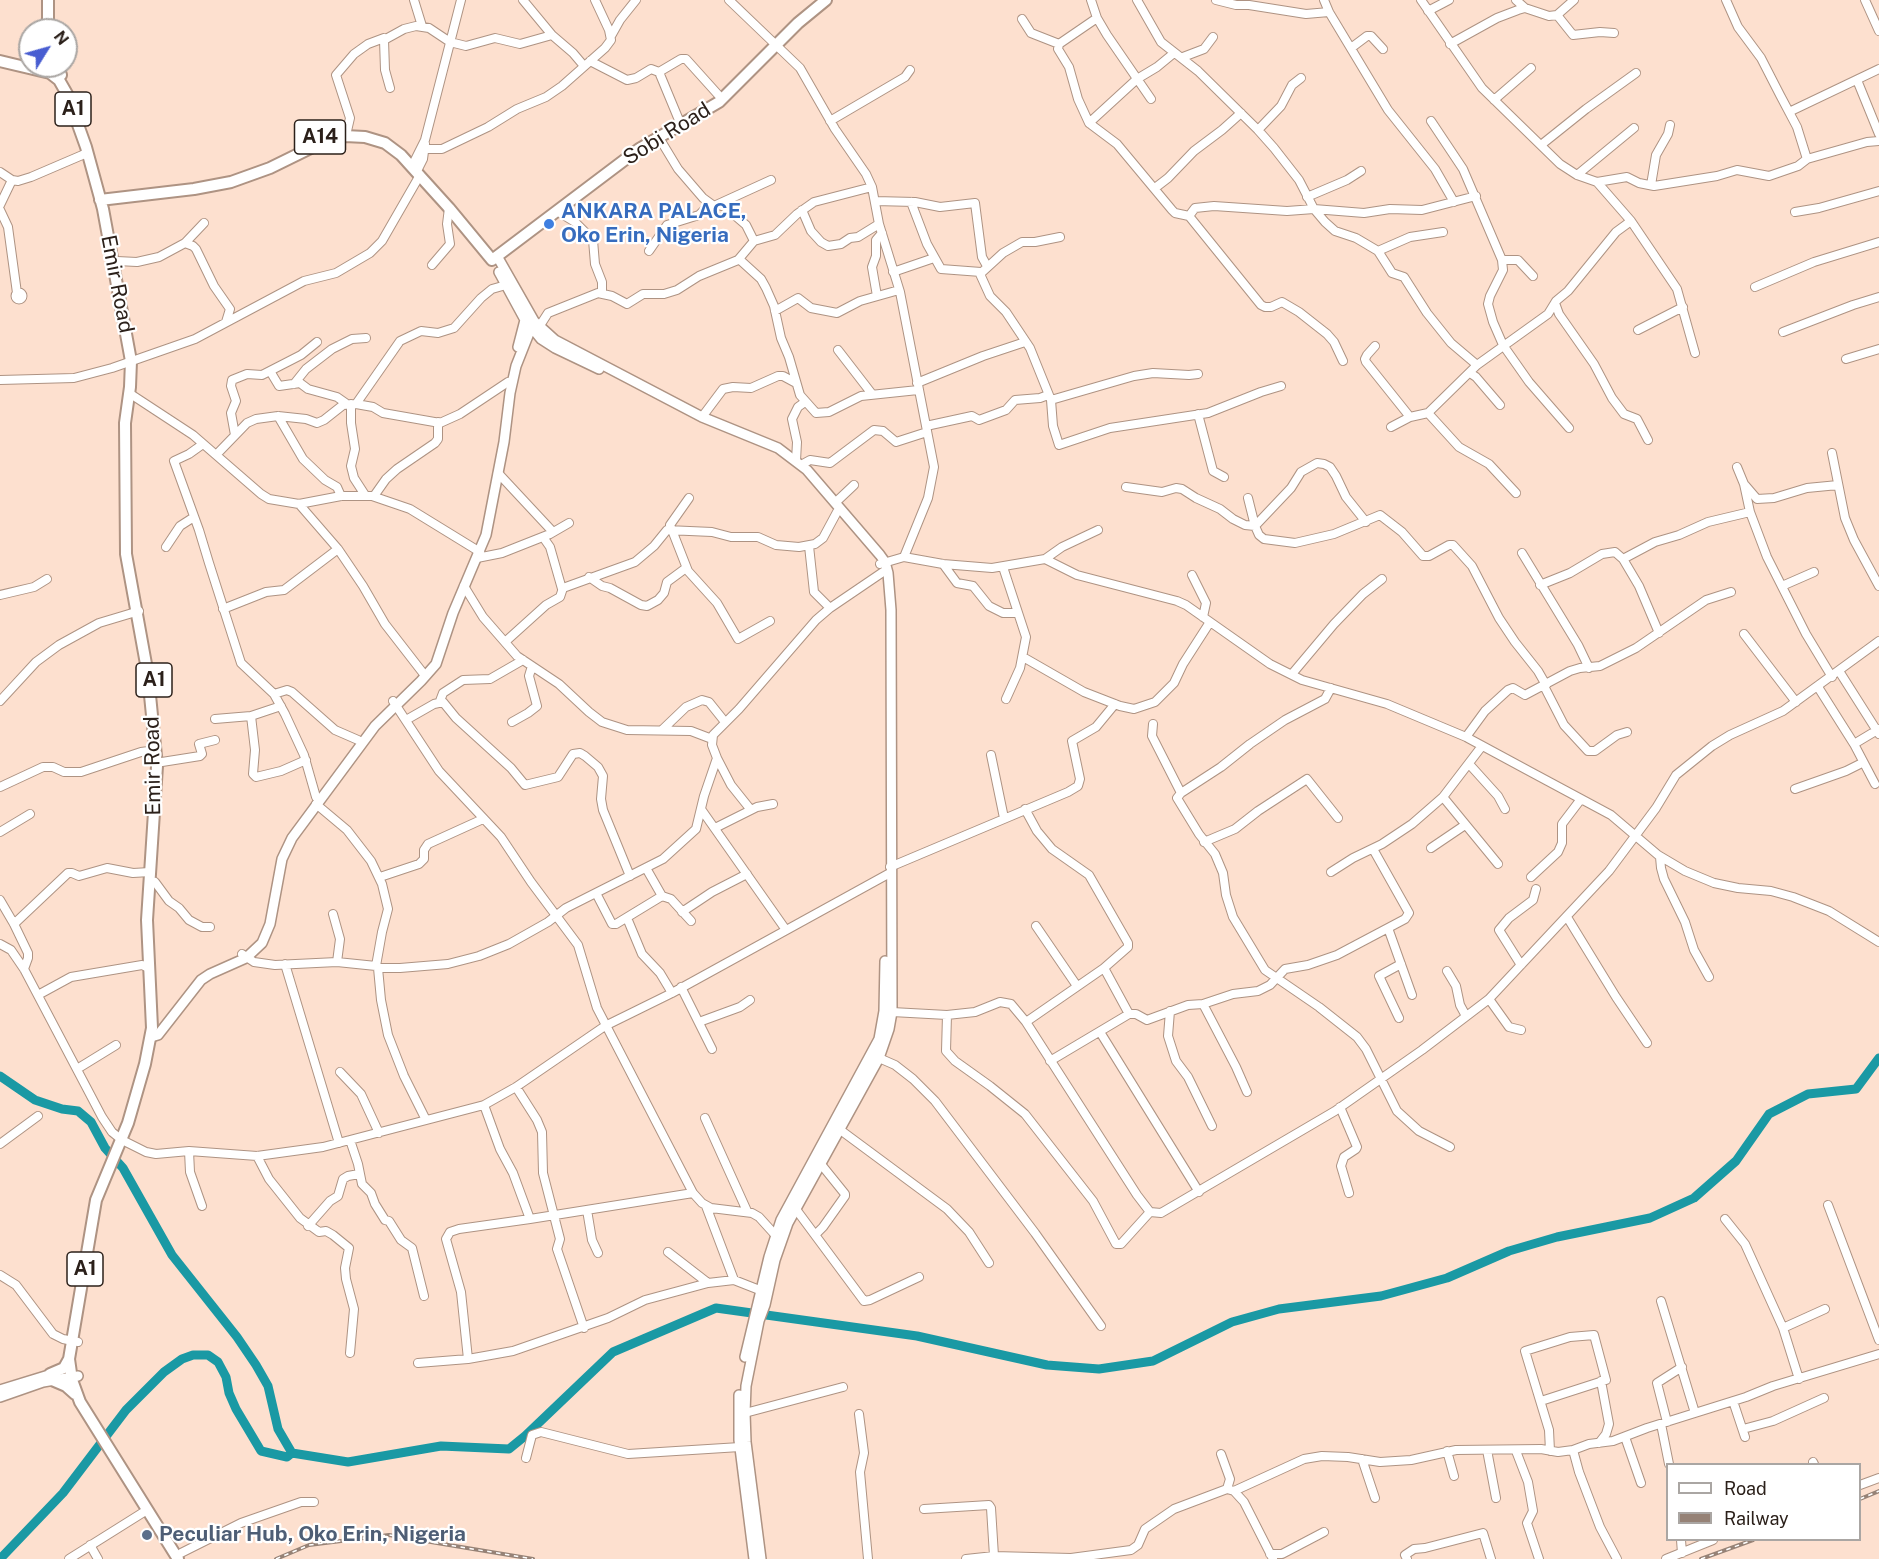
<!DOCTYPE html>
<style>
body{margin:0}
#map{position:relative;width:1879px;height:1559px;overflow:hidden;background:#fde0cf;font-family:"Public Sans",sans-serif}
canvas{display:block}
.legend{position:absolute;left:1666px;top:1463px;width:195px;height:78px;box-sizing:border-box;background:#fff;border:2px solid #aaa6a3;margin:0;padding:8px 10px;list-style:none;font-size:18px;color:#2b201a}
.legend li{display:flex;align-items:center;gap:12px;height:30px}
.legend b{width:30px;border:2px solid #aaa6a3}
.north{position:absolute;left:18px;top:18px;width:60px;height:60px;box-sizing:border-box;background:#fff;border:2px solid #aaa6a3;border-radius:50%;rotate:53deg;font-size:16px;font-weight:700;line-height:24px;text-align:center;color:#2b201a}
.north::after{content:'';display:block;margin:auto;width:21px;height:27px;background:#485dd1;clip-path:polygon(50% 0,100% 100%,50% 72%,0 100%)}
</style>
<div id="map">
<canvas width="1879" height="1559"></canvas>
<ul class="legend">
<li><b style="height:8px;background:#fff"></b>Road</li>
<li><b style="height:8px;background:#968276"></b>Railway</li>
</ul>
<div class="north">N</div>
</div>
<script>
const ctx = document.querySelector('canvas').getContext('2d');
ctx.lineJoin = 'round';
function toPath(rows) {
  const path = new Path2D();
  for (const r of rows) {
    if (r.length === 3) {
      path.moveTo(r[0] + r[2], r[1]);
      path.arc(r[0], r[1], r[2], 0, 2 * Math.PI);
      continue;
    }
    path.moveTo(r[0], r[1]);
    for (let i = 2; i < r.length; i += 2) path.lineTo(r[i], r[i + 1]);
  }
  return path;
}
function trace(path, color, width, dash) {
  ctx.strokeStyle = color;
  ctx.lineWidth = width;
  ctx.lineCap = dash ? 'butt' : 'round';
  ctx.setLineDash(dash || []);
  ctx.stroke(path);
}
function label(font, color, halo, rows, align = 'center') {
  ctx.font = font + ' "Public Sans",sans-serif';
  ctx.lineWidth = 4.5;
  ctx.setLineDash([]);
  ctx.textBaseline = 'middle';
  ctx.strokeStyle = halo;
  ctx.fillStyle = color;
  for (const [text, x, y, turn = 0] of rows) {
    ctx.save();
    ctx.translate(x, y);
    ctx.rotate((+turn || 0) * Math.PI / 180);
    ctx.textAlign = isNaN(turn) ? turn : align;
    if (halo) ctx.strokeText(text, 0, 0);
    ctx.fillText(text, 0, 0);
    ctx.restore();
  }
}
trace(toPath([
 [0,1076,35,1100,62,1109,78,1111,91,1122,105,1148,123,1168,172,1255,237,1337,256,1365,268,1386,278,1429,292,1453],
 [0,1559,63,1493,126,1410,164,1372,182,1359,193,1355,208,1355,218,1362,226,1377,229,1393,236,1409,261,1451,287,1457,292,1453,348,1462,441,1446,509,1449,525,1436,613,1352,716,1308,917,1336,1047,1365,1099,1369,1153,1361,1232,1322,1279,1309,1381,1296,1447,1278,1509,1251,1557,1237,1650,1218,1694,1198,1736,1161,1769,1114,1808,1094,1856,1089,1879,1058]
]), '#1a99a4', 9);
const minor = toPath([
 [414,0,422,26],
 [523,0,552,35],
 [729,0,800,68,835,129,866,174,872,187,879,224,900,292,934,467,928,498,904,557],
 [1091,0,1097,18,1107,35,1151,99],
 [1137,0,1161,42,1198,71,1258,130,1274,148,1299,180,1314,209,1325,222,1335,231,1356,238,1378,251,1392,273,1404,277,1427,313,1451,343,1477,365],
 [1216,0,1236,5,1249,5,1306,14,1329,12],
 [1324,0,1329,12,1388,110,1435,169,1454,202],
 [1421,0,1482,88,1560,164,1577,175,1597,182,1631,221,1677,289,1695,353],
 [1516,0,1525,8],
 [1726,0,1738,27,1761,58,1780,95,1797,127,1807,159],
 [1865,0,1879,31],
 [1428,11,1449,0],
 [1557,15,1573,35,1600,32,1614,33],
 [1097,18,1059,44,1058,49,1069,67,1078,99,1089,123,1117,144,1172,210,1175,213,1189,216,1261,305,1265,307,1271,307,1282,302,1299,312,1327,334,1334,342,1343,361],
 [1022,19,1031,33,1059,44],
 [611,36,620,20,636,0],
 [1450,44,1497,18,1518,10,1525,8,1549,16,1557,15,1574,0],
 [1351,48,1367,36,1371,36,1383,49],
 [1183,57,1204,49,1213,37],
 [590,61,627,80,636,78,651,69,659,72,681,59,686,59,722,99],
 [659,72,681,125],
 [1857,80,1879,134],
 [390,88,385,70,384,40,404,29,416,26,429,28,450,42,466,46,495,38,520,44,552,35,573,53,584,66],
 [1494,100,1531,68],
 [1789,112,1879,69],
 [830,121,905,77,910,70],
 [1431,121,1463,169,1502,260,1503,270,1490,296,1488,304,1493,322,1503,345,1529,382,1569,428],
 [1089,123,1137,79,1157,67,1174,53],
 [1258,130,1281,106,1292,85,1301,78],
 [347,131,350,118,336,75,354,54,368,44,384,38],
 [658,136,678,169,703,198,714,206,771,180],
 [1541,145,1586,109,1636,73],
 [426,149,442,149,488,127,517,109,546,97,562,86,605,48,611,40,609,30,595,0],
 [412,166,425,140,461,0],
 [417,171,423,159,425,144],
 [0,172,12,180,18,181,31,177,87,153],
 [1577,175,1634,128],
 [1597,182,1627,177,1639,183,1654,186,1717,176,1737,170,1769,176,1798,166,1807,159,1867,142,1879,141],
 [1651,185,1656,155,1668,134,1670,125],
 [1155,188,1168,178,1194,151,1222,130,1241,113],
 [1307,197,1347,180,1361,171],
 [875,201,915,202,940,207,975,203,982,257,987,266],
 [911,202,927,244,941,269,981,272],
 [0,205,12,180],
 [718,205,725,207,746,225,754,241],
 [0,210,8,227,17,293],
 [802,210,811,231,821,242,828,246,841,244,850,238,858,237,879,224],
 [557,211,575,222,593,240,595,264,602,282,602,293],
 [1795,212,1819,208,1879,191],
 [1189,216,1195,208,1214,206,1287,211,1314,209,1364,213,1390,209,1422,210,1476,196],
 [1060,237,1035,242,1022,242,1003,253,980,274,990,296,1006,312,1030,348,1051,400,1053,426,1059,445,1110,428,1208,413,1261,392,1281,386],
 [185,243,193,246,196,249,214,286,230,309,226,322],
 [649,251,667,225,699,215,710,204],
 [1378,251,1410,237,1443,232],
 [739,259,761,279,766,288,774,306,781,338,789,357,800,395,816,413,829,412,861,396,918,390],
 [1502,260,1518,260,1533,276],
 [117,261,137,262,159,257,185,243,204,223],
 [432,265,450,244,447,224,449,208],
 [893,272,934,258],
 [1755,287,1814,262,1879,242],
 [19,296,3.5],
 [877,296,872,267,876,256,876,240,882,233],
 [1555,303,1559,314,1594,364,1612,398,1624,414,1637,419,1648,440],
 [775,311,798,298,811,308,837,313,860,301,899,290],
 [539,327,548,313,598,293,612,296,627,304,643,294,664,294,677,290,699,276,738,260,754,241,775,235,797,214,814,202,872,187],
 [1638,330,1683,307],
 [1783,332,1853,305,1879,297],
 [1375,346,1367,355,1365,359,1366,362,1410,417],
 [838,350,872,394],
 [1846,359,1879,349],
 [270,371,279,386,300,383,308,389,337,397,347,404],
 [1470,373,1476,377,1500,405],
 [0,380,74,378,112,368,195,339,304,281,336,273,370,253,382,241,420,175],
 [917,383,983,356,1025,342],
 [294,384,306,369,332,349,352,339,366,338],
 [129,393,193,435,261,494,269,499,299,504,341,496,372,496,410,509,480,552],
 [1051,400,1134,376,1153,373,1189,375,1198,374],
 [351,404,351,423,355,449,351,466,354,478,365,495],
 [356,404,400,341,421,331,438,333,454,328,481,298,492,289,506,285],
 [1428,413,1459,447,1489,464,1516,493],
 [1198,414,1213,471,1224,477],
 [278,416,303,459,325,480,337,487,341,496],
 [702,417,723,389,733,387,751,388,778,376,783,376,796,383],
 [926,426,972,416,979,420,1006,410,1015,400,1040,398,1048,395],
 [1391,427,1410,417,1428,413,1477,365,1548,314,1556,301,1568,291,1616,232,1631,221],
 [235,435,231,413,236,401,231,386,232,380,247,374,262,375,301,355,317,342],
 [203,444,189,454,174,461,199,530,209,563,241,663,274,694,285,714,304,755,316,797],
 [1832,453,1845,518,1854,540,1879,586],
 [216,455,247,423,256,419,278,416,306,419,317,423,324,420,343,405,356,404,373,407,383,413,440,423,460,414,508,382],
 [796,461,797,442,792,419,798,407,805,402],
 [801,465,810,460,830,463,874,430,883,431,896,442,927,432],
 [1737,467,1744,484,1750,512,1767,557,1806,634,1832,677],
 [498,473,553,532],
 [1745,485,1757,499,1774,498,1807,488,1838,485],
 [1126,487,1162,492,1176,488,1182,489,1196,498,1220,509,1233,519,1245,525,1255,526,1291,488,1301,472,1317,463,1324,464,1330,467,1336,476,1346,497,1366,522],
 [374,496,386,479,397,469,435,443,438,439,438,422],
 [689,498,670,525,688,571,717,603,738,639,770,621],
 [1248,498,1255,526,1259,535,1264,539,1295,543,1334,534,1380,515,1402,532,1423,556,1429,556,1449,545,1453,545,1472,566,1499,618,1515,642,1538,671,1546,685],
 [836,502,854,485],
 [299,504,338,549,363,586,385,624,423,673],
 [543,537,550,547,562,589],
 [809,546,814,592,830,608],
 [166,547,180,526,194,517],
 [1522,553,1578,645,1589,668],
 [477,558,502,553,550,534,569,523],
 [1045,559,1062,547,1098,530],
 [1623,559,1655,542,1679,535,1708,522,1750,512],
 [880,564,904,557,943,564,992,568,1045,559,1077,575,1177,601,1186,605,1270,664,1302,680,1387,704,1466,737,1529,771,1611,815,1658,855,1685,871,1714,883,1738,888,1771,891,1793,897,1829,911,1879,942],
 [943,564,957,583,973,586,989,606,1003,613,1018,613],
 [1003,567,1026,637,1020,668,1006,699],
 [1192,575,1206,603,1203,617],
 [589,577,602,586,610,588,641,605,647,606,658,600,664,593,667,582,686,568],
 [1540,585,1570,573,1602,554,1615,552,1623,559,1639,586,1659,633],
 [464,586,483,617,517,656,559,684,589,712,602,722,627,730,691,731,712,739],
 [1782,586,1814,572],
 [0,595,34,587,47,579],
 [223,609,266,592,284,590,338,549],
 [1744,634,1796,702],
 [505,642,546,605,560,597,563,588,635,562,654,546,667,530,712,532,731,537,758,537,776,545,799,547,815,544,823,538,837,512],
 [1023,657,1084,692,1120,706,1134,709,1155,702,1174,683,1183,664,1210,622],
 [1839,671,1879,734],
 [1292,674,1334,624,1363,594,1382,579],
 [1544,686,1564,725,1588,751,1595,751,1617,735,1627,732],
 [1818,687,1854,744,1875,784],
 [1331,688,1325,699,1285,720,1250,744,1221,767,1181,793,1177,798,1199,834,1215,854,1223,873,1226,895,1233,917,1265,970,1319,1007,1357,1037,1366,1049,1397,1111,1419,1131,1450,1147],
 [274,694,287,690,292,692,335,730,358,740],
 [0,701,36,662,59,645,99,623,139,611],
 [393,701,439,771,501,837,531,882,578,945,597,1008,693,1193,702,1203,711,1208,752,1213,759,1217,778,1238],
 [440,701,443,693,463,680,490,679,523,660],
 [251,716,255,750,253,774,256,777,281,771,306,760],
 [215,719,251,716,281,706],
 [406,720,434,704,443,702,456,718,511,768,525,785,558,777,573,754,580,753,585,756,598,767,603,776,601,799,603,810,630,876],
 [512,722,528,713,537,706,529,676,532,666],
 [1153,724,1152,736,1181,793],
 [663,729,686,707,702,700,709,702,725,722],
 [1466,737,1485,711,1508,690,1513,688,1525,695,1570,671,1580,668,1600,666,1636,648,1706,600,1731,592],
 [1854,744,1879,729],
 [991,755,1004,818],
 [717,758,731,785,751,810],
 [162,762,200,756,202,754,199,744,215,740],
 [1470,765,1498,796,1505,809],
 [0,787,43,767,53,767,64,772,81,772,141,752,156,750],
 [1795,789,1846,771,1862,763],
 [1443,797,1498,864],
 [316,804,347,830,371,861,382,884,388,909,382,932,376,966],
 [701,809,786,930],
 [1025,809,1037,831,1052,849,1089,875,1128,943,1128,947,1104,968,1026,1022],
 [715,828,757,807,773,804],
 [0,832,30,814],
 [1204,842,1235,829,1258,811,1307,779,1338,818],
 [1431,848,1465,825],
 [1660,857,1661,868,1664,879,1685,922,1694,950,1709,977],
 [890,867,1068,792,1078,786,1080,779,1072,741,1096,727,1115,704],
 [1331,872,1353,858,1382,844,1412,824,1443,797,1482,746],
 [380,877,419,864,424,859,424,850,428,844,483,819],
 [1531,877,1558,852,1562,843,1562,824,1581,799],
 [155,882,169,901,179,908,189,920,202,927,210,927],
 [596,893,612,924,616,924,662,896,646,868],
 [662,896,671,899,691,921],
 [0,900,14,924,28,953,28,958,24,969],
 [682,912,712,892,747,874],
 [333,914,340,939,337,962],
 [1567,917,1616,997,1647,1043],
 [627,918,642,954,660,973,672,993],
 [14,924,68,873,72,873,79,876,107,868,133,873,150,872],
 [1036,926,1077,986],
 [1388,928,1412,995],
 [0,944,11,950,24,969,102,1117,112,1132,122,1140,146,1152,156,1154,189,1151,257,1156,323,1147,484,1105,516,1087,605,1026,672,993,890,873],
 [242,954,254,962,275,965,337,962,376,966,378,968,400,968,448,964,479,956,509,944,548,922,566,908,663,859,696,829,704,796,717,758,712,745,713,735,739,709,816,620,830,608,883,572],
 [285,964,339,1143],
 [1521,965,1499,930,1509,918,1533,900,1536,889],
 [378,968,381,1000,388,1035,404,1076,426,1120],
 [1447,971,1456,986,1460,1005,1466,1016],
 [681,987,712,1049],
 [38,995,71,977,142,965,149,968],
 [1489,999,1509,1027,1521,1030],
 [1203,1004,1236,1067,1247,1092],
 [1170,1011,1168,1036,1176,1061,1188,1077,1212,1126],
 [892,1012,947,1015,975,1012,1000,1002,1011,1004,1026,1022,1137,1195,1150,1212,1161,1213,1335,1111,1422,1050,1489,999,1609,871,1656,808,1676,775,1712,746,1730,735,1783,711,1879,641],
 [1129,1014,1136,1014,1147,1020,1188,1005,1203,1004,1233,994,1258,991,1270,985,1285,969,1308,965,1337,955,1405,919,1409,913,1373,849],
 [947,1015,946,1051,955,1061,990,1086,1025,1114,1093,1201,1116,1244,1121,1244,1150,1212],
 [1399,1018,1379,976,1401,964],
 [699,1022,740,1007,750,1000],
 [1100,1032,1199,1192],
 [879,1058,895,1065,913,1079,935,1101,1035,1233,1101,1326],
 [1050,1061,1129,1014,1104,968],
 [77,1069,116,1045],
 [340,1072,361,1094,379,1133],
 [516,1087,537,1120,542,1132,543,1173,560,1239,557,1249,584,1328],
 [484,1105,500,1149,513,1173,530,1219],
 [1340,1107,1357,1147,1356,1149,1344,1157,1341,1166,1349,1193],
 [705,1118,747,1211],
 [839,1129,947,1209,969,1232,989,1263],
 [350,1140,358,1164,362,1184,371,1193,375,1204,385,1220,389,1221,401,1240,412,1248,424,1296],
 [0,1144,38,1116],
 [189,1151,190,1172,202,1206],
 [257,1156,269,1179,300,1218,319,1232,326,1231,333,1235,349,1248,345,1268,346,1279,354,1309,350,1353],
 [1828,1205,1879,1340],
 [706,1206,734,1280,762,1291],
 [795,1208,864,1301,870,1300,919,1277],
 [587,1210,592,1240,598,1253],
 [1725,1219,1745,1244,1783,1328,1799,1379],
 [308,1226,330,1201,338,1196,343,1179,348,1176,359,1174],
 [815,1235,823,1227,845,1196,845,1194,820,1163],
 [668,1252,708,1283,734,1280],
 [0,1275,16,1285,53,1334,63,1339,78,1342],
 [1661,1301,1695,1413],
 [1783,1328,1825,1309],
 [468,1359,461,1292,446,1239,450,1232,459,1229,530,1219,693,1193],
 [418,1363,468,1359,513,1351,608,1318,645,1300,708,1283],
 [1541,1401,1606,1380,1594,1335,1570,1337,1525,1351,1549,1430,1550,1451],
 [1733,1401,1745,1437],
 [745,1413,843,1387],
 [859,1414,864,1453,860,1472,868,1559],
 [1667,1422,1657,1383,1682,1367],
 [1661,1424,1669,1464],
 [1743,1429,1773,1421,1824,1398],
 [1625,1437,1641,1483],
 [1599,1443,1606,1434,1609,1424,1601,1381],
 [1487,1450,1496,1498],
 [1573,1450,1579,1472,1600,1527,1617,1559],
 [1447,1451,1454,1476],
 [1516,1451,1528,1482,1533,1511,1527,1523,1539,1559],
 [1221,1454,1230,1479,1227,1489],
 [526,1458,532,1435,541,1432,628,1454,740,1447],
 [1362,1459,1375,1498],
 [1813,1462,1814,1464],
 [1860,1485,1879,1478],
 [1234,1491,1304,1459,1322,1456,1348,1457,1380,1462,1411,1460,1456,1450,1541,1449,1558,1452,1573,1450,1589,1444,1613,1441,1647,1428,1746,1397,1773,1386,1879,1354],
 [924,1509,989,1505,991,1508,994,1556],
 [1681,1540,1682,1553],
 [90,1545,98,1559],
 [181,1553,241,1523,301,1502,314,1502],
 [1270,1554,1282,1554,1324,1532],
 [69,1559,147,1510],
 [966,1559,994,1556,1071,1558,1131,1550,1138,1545,1145,1529,1174,1509,1227,1489,1234,1491,1244,1502,1273,1559],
 [1407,1559,1405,1555,1414,1549,1425,1548,1483,1533,1491,1559],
 [1666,1559,1713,1540]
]);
const major = toPath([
 [497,256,534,321,555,340,702,417,778,448,807,470,880,555,885,562,888,573,891,610,892,1012,889,1029,879,1058,788,1223,775,1260,765,1305,759,1321,746,1386,745,1413,746,1442,761,1559],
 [499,272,524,318,541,339,555,348,599,369],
 [518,347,526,316],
 [151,1037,158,1035,201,980,210,974,246,958,262,943,270,924,282,859,292,838,375,726,421,681,436,664,453,613,486,535,504,442,510,393,516,366,533,323],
 [745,1357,769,1257,781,1220,879,1039,884,1011,885,961],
 [0,1390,52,1374],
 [739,1395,739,1440,754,1559],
 [0,1397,43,1382,78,1376]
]);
const highway = toPath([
 [48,30,48,0],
 [0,61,50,73,59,80,67,94,86,147,103,209,131,361,130,387,125,423,126,554,148,675,157,766,147,920,152,1028,145,1064,128,1123,96,1200,69,1359,72,1380,80,1402,178,1559],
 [58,66,61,75],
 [100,200,194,189,231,182,270,168,327,140,345,136,365,137,385,143,401,155,449,208,492,260,639,149,719,102,798,23,826,0],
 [50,1374,64,1368,69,1359],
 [52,1380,66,1386,75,1394]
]);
trace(minor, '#ae9383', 10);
trace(major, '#ae9383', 12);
trace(highway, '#ae9383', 14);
trace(minor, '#fff', 8);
trace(major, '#fff', 9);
trace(highway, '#fff', 10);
const rail = toPath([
 [1860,1499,1879,1491],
 [276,1559,309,1545,389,1535,533,1559],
 [1701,1559,1753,1540]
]);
trace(rail, '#968276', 4);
trace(rail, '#fff', 1.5, [4.5]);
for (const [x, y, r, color] of [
 [549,224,6,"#3f7fe0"],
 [147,1535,6,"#5c6f8a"]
]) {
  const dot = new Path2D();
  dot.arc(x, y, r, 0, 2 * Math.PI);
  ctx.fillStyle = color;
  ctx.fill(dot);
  trace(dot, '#fff', 2);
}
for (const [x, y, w] of [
 [73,109,36],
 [320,137,51],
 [154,680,36],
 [85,1269,36]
]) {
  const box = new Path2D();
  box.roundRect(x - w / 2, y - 17, w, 34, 4.5);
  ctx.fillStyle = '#fff';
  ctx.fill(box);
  trace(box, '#2b201a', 1.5);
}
label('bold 20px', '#2b201a', null, [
 ["A1",73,109],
 ["A14",320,137],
 ["A1",154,680],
 ["A1",85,1269]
]);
label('21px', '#2b201a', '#fff', [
 ["Sobi Road",667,134,-32],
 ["Emir Road",117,284,79],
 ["Emir Road",153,766,-91]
]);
label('bold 21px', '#366cbe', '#fff', [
 ["ANKARA PALACE,",561,212],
 ["Oko Erin, Nigeria",561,236]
], 'left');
label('bold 21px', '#4e5e75', '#fff', [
 ["Peculiar Hub, Oko Erin, Nigeria",159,1535]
], 'left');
</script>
